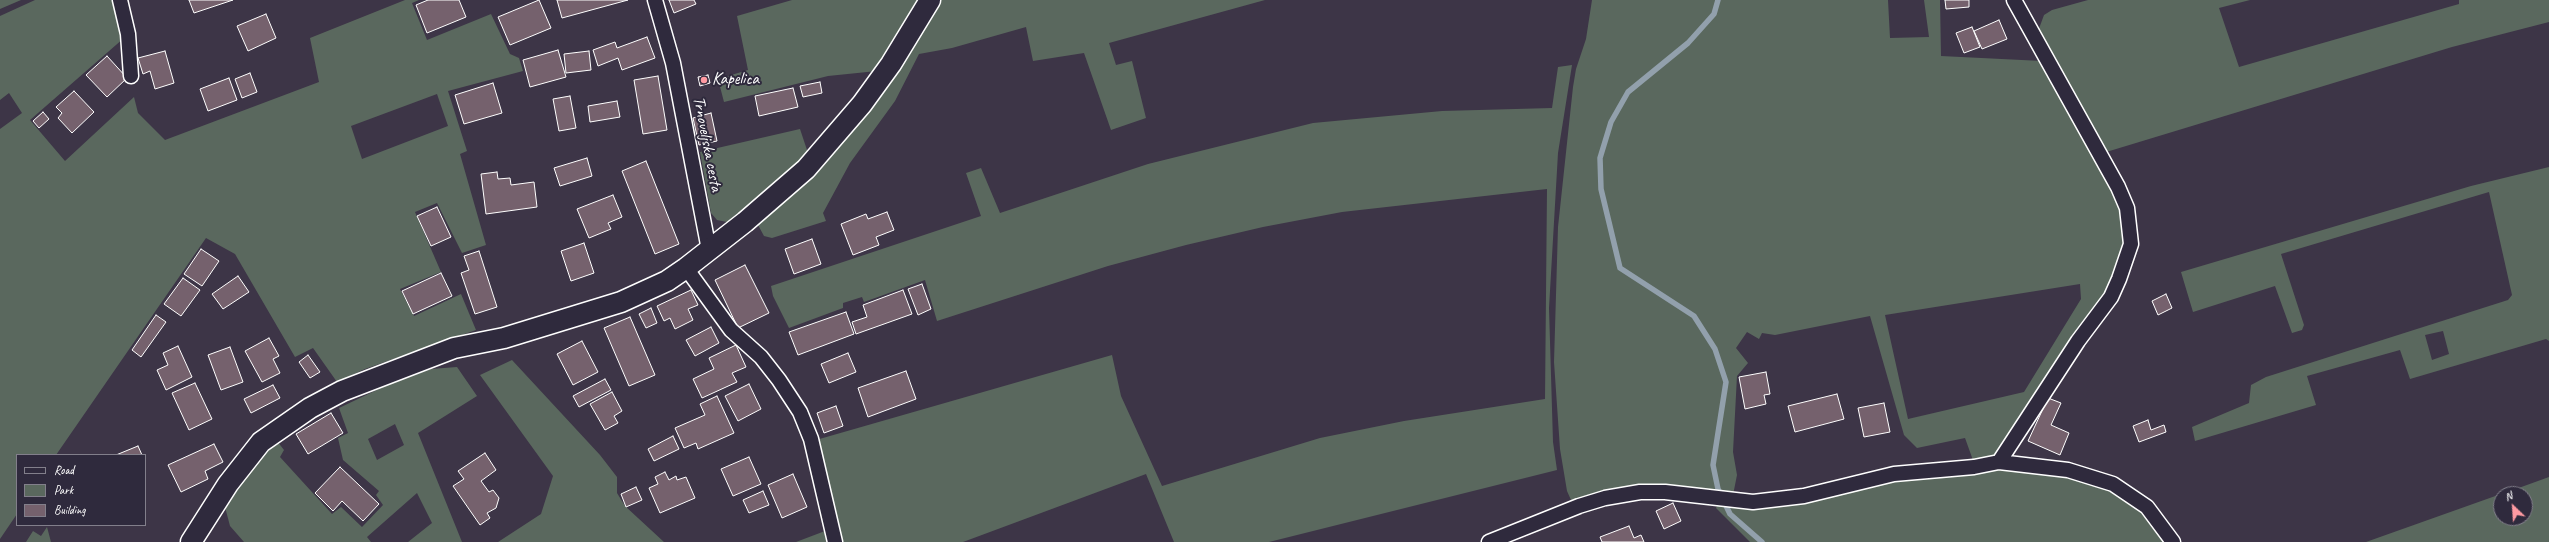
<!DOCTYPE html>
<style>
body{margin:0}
#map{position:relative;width:2549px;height:542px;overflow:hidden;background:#3d3547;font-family:Caveat,sans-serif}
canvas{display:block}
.legend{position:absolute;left:16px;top:454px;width:130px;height:72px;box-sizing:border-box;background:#2f2a3d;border:1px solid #827f8b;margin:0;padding:5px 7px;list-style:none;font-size:12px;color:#fff}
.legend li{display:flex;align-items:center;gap:8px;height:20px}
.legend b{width:20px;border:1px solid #827f8b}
.north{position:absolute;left:2493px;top:486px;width:40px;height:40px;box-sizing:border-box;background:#2f2a3d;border:1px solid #827f8b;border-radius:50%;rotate:335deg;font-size:11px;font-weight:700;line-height:16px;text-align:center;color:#fff}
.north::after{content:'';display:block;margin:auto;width:14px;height:18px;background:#ff9aa2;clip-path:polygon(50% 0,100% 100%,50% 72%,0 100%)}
</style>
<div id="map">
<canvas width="2549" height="542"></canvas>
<ul class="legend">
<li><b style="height:5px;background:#2f2a3d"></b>Road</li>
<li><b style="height:11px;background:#5a685e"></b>Park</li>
<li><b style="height:11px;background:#75616d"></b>Building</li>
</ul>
<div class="north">N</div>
</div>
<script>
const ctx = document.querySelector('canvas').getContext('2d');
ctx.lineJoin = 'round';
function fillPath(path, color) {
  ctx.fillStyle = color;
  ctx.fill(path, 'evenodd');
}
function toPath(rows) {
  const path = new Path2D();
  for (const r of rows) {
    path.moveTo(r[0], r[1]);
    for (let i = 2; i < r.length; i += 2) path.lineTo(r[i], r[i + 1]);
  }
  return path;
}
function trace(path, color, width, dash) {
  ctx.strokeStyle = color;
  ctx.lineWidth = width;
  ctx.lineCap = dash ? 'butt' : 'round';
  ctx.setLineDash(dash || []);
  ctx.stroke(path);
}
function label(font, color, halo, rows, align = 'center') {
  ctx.font = font + ' Caveat,sans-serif';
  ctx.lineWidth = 4;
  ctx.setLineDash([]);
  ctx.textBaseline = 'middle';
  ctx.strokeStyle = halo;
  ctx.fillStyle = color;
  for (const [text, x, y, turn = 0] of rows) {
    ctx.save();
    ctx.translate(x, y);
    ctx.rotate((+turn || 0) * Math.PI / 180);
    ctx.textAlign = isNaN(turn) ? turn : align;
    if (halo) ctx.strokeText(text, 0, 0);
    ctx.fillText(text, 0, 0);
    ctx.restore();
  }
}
fillPath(toPath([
 [0,0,21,0,0,9],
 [35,0,114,0,124,38,30,120,65,161,134,97,138,113,165,140,319,82,310,38,405,0,419,0,412,3,427,40,491,14,510,54,519,58,523,71,448,91,467,151,460,154,486,245,462,253,437,203,415,212,441,272,400,289,414,316,461,294,476,330,365,369,337,382,313,348,295,357,235,254,206,238,56,455,17,455,17,514,0,539,0,129,22,113,9,93,0,100,0,16],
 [437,94,448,126,362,159,351,126],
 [792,0,918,0,877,71,828,76,724,102,718,79,748,70,737,16],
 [938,0,1265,0,1109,43,1116,65,1132,61,1146,118,1111,130,1084,53,1033,61,1026,27,952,48,919,54,895,101,850,163,823,213,826,221,772,238,764,236,758,225,812,178,869,112,906,56],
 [1592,0,1888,0,1890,38,1929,37,1924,0,1940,0,1941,56,2042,61,2115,188,2124,213,2126,239,2107,294,2001,447,1993,456,1974,463,1965,438,1917,448,1904,435,1870,316,1775,335,1762,333,1759,339,1747,332,1736,348,1748,363,1737,376,1733,452,1737,475,1733,495,1654,484,1630,487,1578,502,1571,500,1567,491,1560,449,1554,362,1558,227,1573,87,1576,69,1586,39],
 [2080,284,2081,299,2024,392,1908,419,1885,315],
 [2088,0,2250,0,2219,8,2239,67,2459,4,2459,0,2549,0,2549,22,2452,47,2103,153,2037,34,2044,15,2052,10],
 [1572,65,1558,153,1549,308,1553,442,1557,470,1269,542,1174,542,1146,474,963,542,842,542,816,440,1112,355,1121,396,1162,486,1320,438,1404,421,1545,399,1547,189,1342,212,1263,227,1186,245,1108,266,937,321,925,280,864,302,862,297,843,303,843,308,789,328,773,296,771,286,981,216,966,173,981,168,1000,213,1148,164,1313,123,1442,111,1552,108,1558,67],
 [800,129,808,153,770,190,734,219,727,222,717,220,711,213,700,152],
 [2549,167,2549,341,2546,339,2410,379,2400,350,2307,376,2316,405,2195,441,2192,427,2249,403,2251,385,2266,377,2508,300,2512,295,2489,192,2281,254,2304,325,2302,330,2292,333,2275,286,2193,312,2181,272,2471,186],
 [2443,331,2449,354,2432,360,2425,335],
 [512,360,600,455,617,477,617,493,625,506,664,542,498,542,541,514,553,476,480,375],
 [457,367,477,396,418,433,462,542,408,542,432,523,417,493,367,537,371,542,244,542,230,526,225,507,245,476,277,441,284,450,280,457,332,514,341,507,362,527,383,505,376,495,379,491,343,460,338,438,348,433,339,408,383,387,431,369],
 [395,424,404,445,377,460,368,439],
 [2006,466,2097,482,2141,506,2167,542,1750,542,1716,508,1718,504,1761,507,1781,506,1858,486],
 [2549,477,2549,542,2366,542,2501,494,2501,518,2525,518,2525,494,2502,494],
 [47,527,51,542,26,542,33,531,41,536],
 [825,531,829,542,796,542]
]), '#5a685e');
trace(toPath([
 [1718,0,1714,14,1688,43,1628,92,1611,122,1600,158,1601,189,1620,268,1694,316,1715,349,1726,382,1713,465,1718,489,1730,514,1762,542]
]), '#92a0ac', 5.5);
const building = toPath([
 [189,0,233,0,194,13,189,0],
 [428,0,459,0,466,17,427,33,416,5,428,0],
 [539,0,551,28,510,45,498,17,539,0],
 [557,0,628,0,562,18,557,0],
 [669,0,694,0,696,4,674,13,669,0],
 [1945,0,1969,0,1969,7,1946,9,1945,0],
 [266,14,276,38,248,51,237,26,266,14],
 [1999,20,2007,39,1982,49,1974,31,1999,20],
 [1972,27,1980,47,1964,53,1956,33,1972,27],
 [647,37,655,58,622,70,618,58,598,66,593,50,615,42,617,48,647,37],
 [558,50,566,77,530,87,523,60,558,50],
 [165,51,174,83,155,89,150,71,143,74,138,58,165,51],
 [589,51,591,70,566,73,564,54,589,51],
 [107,56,127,78,107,97,86,75,107,56],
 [250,73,257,92,242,98,235,79,250,73],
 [708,75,710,83,700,86,698,77,708,75],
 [658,76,667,130,643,134,634,80,658,76],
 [229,78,237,100,208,111,200,89,229,78],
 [820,82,822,93,803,97,800,86,820,82],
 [493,83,502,113,464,124,455,95,493,83],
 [793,88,798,107,759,116,755,96,793,88],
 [74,91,94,112,72,133,58,118,62,113,56,107,74,91],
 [570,96,576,128,559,131,553,99,570,96],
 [617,101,620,117,590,122,588,106,617,101],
 [43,112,49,119,39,128,33,121,43,112],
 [711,113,717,141,699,145,693,118,711,113],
 [587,158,592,176,560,186,554,168,587,158],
 [646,161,679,244,655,254,622,171,646,161],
 [497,172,498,179,510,178,511,185,534,182,537,207,486,214,481,174,497,172],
 [613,195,622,217,608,223,611,229,589,238,577,209,613,195],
 [437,207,451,237,431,246,417,216,437,207],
 [887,212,894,230,876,237,879,245,853,255,841,224,866,214,868,219,887,212],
 [812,239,821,264,794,274,785,249,812,239],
 [584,243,594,273,571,281,561,251,584,243],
 [201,249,219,261,202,286,184,274,201,249],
 [479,251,497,307,475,314,461,273,469,270,464,256,479,251],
 [745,265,769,313,738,328,715,280,745,265],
 [441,273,452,296,413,314,402,291,441,273],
 [238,276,249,292,223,309,212,294,238,276],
 [183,278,200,290,181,316,164,304,183,278],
 [922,284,931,309,918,315,908,289,922,284],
 [691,290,698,305,688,309,693,320,675,329,670,318,664,321,657,306,691,290],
 [903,290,912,314,856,334,852,322,867,317,863,305,903,290],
 [2166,294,2172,308,2158,315,2152,301,2166,294],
 [651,308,657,323,646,328,639,314,651,308],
 [846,312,854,334,798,355,789,332,846,312],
 [156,315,166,322,141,357,132,350,156,315],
 [630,317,655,375,629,386,604,328,630,317],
 [711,327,719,343,695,356,686,340,711,327],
 [269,338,279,356,273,359,280,373,262,382,245,351,269,338],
 [582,341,598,372,573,385,557,354,582,341],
 [736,345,746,367,732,373,737,382,702,398,693,379,714,369,709,358,736,345],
 [178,346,192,377,166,390,157,370,168,365,163,353,178,346],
 [230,347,243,382,221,390,208,355,230,347],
 [848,353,856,372,829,383,821,364,848,353],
 [308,355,320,372,310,378,299,362,308,355],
 [906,371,916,399,868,417,858,388,906,371],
 [1766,372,1770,394,1764,395,1766,404,1745,409,1739,377,1766,372],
 [605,379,611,390,579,407,573,396,605,379],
 [195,383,212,419,189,430,172,393,195,383],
 [749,384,761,409,738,421,725,396,749,384],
 [273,385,280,398,251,413,244,399,273,385],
 [612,392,622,411,614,416,618,423,605,430,590,404,612,392],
 [1837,394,1844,419,1795,432,1788,406,1837,394],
 [717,396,734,433,698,449,696,443,684,448,675,428,705,415,700,404,717,396],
 [2048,398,2061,403,2051,425,2069,433,2060,455,2028,441,2048,398],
 [1884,403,1890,432,1864,437,1858,408,1884,403],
 [836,406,843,426,824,433,817,413,836,406],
 [331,413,343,433,308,454,296,434,331,413],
 [2148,420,2151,430,2164,425,2166,432,2139,442,2133,426,2148,420],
 [673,436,679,449,654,461,648,449,673,436],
 [214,444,223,462,205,471,208,479,181,492,168,465,214,444],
 [138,446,142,455,116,455,138,446],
 [485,453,496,470,481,481,489,492,493,490,499,498,496,508,487,513,490,518,480,525,453,486,464,479,458,471,485,453],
 [749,457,761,484,733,496,721,469,749,457],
 [340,467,379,504,363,521,342,501,333,511,315,493,340,467],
 [665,472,669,480,676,476,677,480,686,477,695,498,660,513,649,488,658,484,655,477,665,472],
 [793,474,807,507,782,518,768,485,793,474],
 [636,487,642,500,626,507,621,494,636,487],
 [763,491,769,505,749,513,743,500,763,491],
 [1673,503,1681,521,1664,529,1656,511,1673,503],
 [1629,526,1634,538,1641,535,1644,542,1602,542,1600,537,1629,526]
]);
fillPath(building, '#75616d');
trace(building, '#fff', 1);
const street = toPath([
 [120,0,128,34,131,76],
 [655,0,673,63,709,250],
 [686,268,731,330,761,357,779,380,800,412,811,439,835,542],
 [1999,462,2078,341,2111,297,2119,279,2131,244,2127,208,2118,187,2014,0],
 [1489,542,1579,506,1605,498,1640,492,1665,492,1753,502,1804,496,1894,474,1974,467,1999,462,2068,470,2113,484,2147,507,2173,542]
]);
const secondary = toPath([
 [191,542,228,484,261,442,310,408,342,391,454,348,504,338,621,302,667,281,686,268,745,222,806,169,862,104,891,64,930,0]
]);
trace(street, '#fff', 17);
trace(secondary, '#fff', 23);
trace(street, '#2f2a3d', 14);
trace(secondary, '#2f2a3d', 20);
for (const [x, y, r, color] of [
 [704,80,4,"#ff9aa2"]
]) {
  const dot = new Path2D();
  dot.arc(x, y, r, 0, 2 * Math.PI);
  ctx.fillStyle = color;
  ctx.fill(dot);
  trace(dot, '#2f2a3d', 1.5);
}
label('17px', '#fff', '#2f2a3d', [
 ["Kapelica",712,80]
], 'left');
label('17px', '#fff', '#2f2a3d', [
 ["Trnoveljska cesta",707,144,79]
]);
</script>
